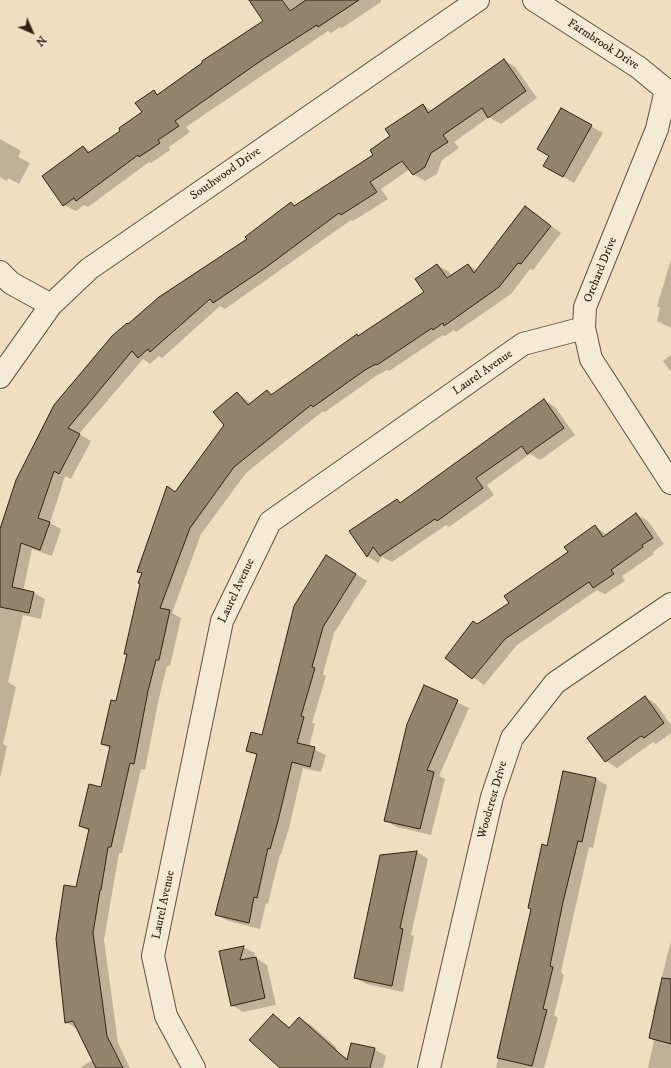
<!DOCTYPE html>
<style>
body{margin:0}
#map{position:relative;width:671px;height:1068px;overflow:hidden;background:#efdebf;font-family:"IM FELL DW Pica",serif}
canvas{display:block}
.north{position:absolute;left:12px;top:12px;width:40px;height:40px;-webkit-text-stroke:3px #f5ead5;paint-order:stroke;rotate:135deg;font-size:11px;font-weight:700;line-height:16px;text-align:center;color:#302315}
.north::after{content:'';display:block;margin:auto;width:14px;height:18px;background:#302315;clip-path:polygon(50% 0,100% 100%,50% 72%,0 100%)}
</style>
<div id="map">
<canvas width="671" height="1068"></canvas>
<div class="north">N</div>
</div>
<script>
const ctx = document.querySelector('canvas').getContext('2d');
ctx.lineJoin = 'round';
function fillPath(path, color) {
  ctx.fillStyle = color;
  ctx.fill(path, 'evenodd');
}
function toPath(rows) {
  const path = new Path2D();
  for (const r of rows) {
    path.moveTo(r[0], r[1]);
    for (let i = 2; i < r.length; i += 2) path.lineTo(r[i], r[i + 1]);
  }
  return path;
}
function trace(path, color, width, dash) {
  ctx.strokeStyle = color;
  ctx.lineWidth = width;
  ctx.lineCap = dash ? 'butt' : 'round';
  ctx.setLineDash(dash || []);
  ctx.stroke(path);
}
function label(font, color, halo, rows, align = 'center') {
  ctx.font = font + ' "IM FELL DW Pica",serif';
  ctx.lineWidth = 3;
  ctx.setLineDash([]);
  ctx.textBaseline = 'middle';
  ctx.strokeStyle = halo;
  ctx.fillStyle = color;
  for (const [text, x, y, turn = 0] of rows) {
    ctx.save();
    ctx.translate(x, y);
    ctx.rotate((+turn || 0) * Math.PI / 180);
    ctx.textAlign = isNaN(turn) ? turn : align;
    if (halo) ctx.strokeText(text, 0, 0);
    ctx.fillText(text, 0, 0);
    ctx.restore();
  }
}
fillPath(toPath([
 [250,0,381,0,381,2,342,28,340,27,331,33,328,31,186,127,190,132,169,147,170,150,151,163,149,162,88,207,84,205,76,211,64,205,84,147,91,152,121,131,143,112,154,92,159,95,264,21],
 [504,60,515,67,537,98,501,124,489,117,454,142,459,148,442,160,437,174,425,181,413,174,410,169,381,189,388,199,353,221,351,220,225,309,220,306,162,358,159,356,150,364,143,359,79,434,91,441,71,479,65,476,50,523,61,529,52,556,32,549,23,591,34,593,45,599,41,619,23,615,8,682,16,687,3,744,7,746,0,778,0,532,129,325,160,298,248,240,291,203,296,206,374,155,423,105,432,111],
 [561,109,603,133,574,183,545,165,551,156],
 [0,139,21,151,18,157,30,163,19,184,8,178,7,181,0,177],
 [525,207,561,233,533,270,530,269,511,294,456,332,454,330,445,336,443,335,389,371,387,370,376,376,325,412,323,411,246,473,201,534,172,613,181,618,170,666,167,666,159,698,145,770,141,769,122,853,119,853,104,940,118,1043,130,1068,82,1068,81,1067,93,1060,77,1029,66,1022,77,888,89,831,80,826,101,788,111,749,102,744,117,702,128,655,125,653,142,574,139,571,176,493,225,424,237,393,251,403,267,391,273,395,425,292,437,265,448,271,452,276,468,265,477,270],
 [671,260,671,328,657,321,660,308,657,306],
 [671,355,671,372,663,361],
 [544,400,555,407,575,435,540,460,530,454,487,485,494,495,449,527,446,525,392,562,382,557,378,563,367,556,397,500,402,503],
 [636,514,648,521,664,544,653,552,654,554,622,576,625,581,605,594,597,590,517,645,484,685,446,658,478,625,510,604,570,553,595,526,607,535],
 [338,563,367,581,334,633,323,674,326,676,312,723,315,724,309,747,326,755,321,772,303,768,289,828,281,854,280,854,268,904,266,903,260,929,228,921,217,915,258,756,247,750,263,736],
 [425,687,469,708,439,776,445,779,431,835,397,827,385,820],
 [645,697,656,704,671,725,671,733,656,744,653,742,617,768,606,761],
 [596,779,607,785,593,848,589,847,575,909,561,972,564,975,554,1015,558,1018,544,1068,496,1068,532,909,529,908,547,847],
 [417,852,428,859,411,935,414,936,403,992,367,984,355,978],
 [671,941,671,1068,648,1068,654,1040,650,1038,655,1013,653,1012],
 [243,947,255,953,253,959,256,958,267,965,276,1005,243,1012,232,1005,220,952],
 [273,1015,291,1028,299,1018,311,1025,337,1048,319,1068,282,1068],
 [374,1049,386,1056,383,1068,335,1068,339,1053,349,1059]
]), '#0003');
const building = toPath([
 [249,0,282,0,290,11,306,0,359,0,318,27,317,25,262,60,175,121,179,126,158,140,160,143,139,157,138,155,76,201,74,198,63,206,42,176,83,146,88,153,120,131,119,128,142,112,135,103,154,90,157,95,202,63,202,61,263,21,249,0],
 [504,59,526,91,488,118,482,108,443,135,448,142,431,153,425,167,413,175,402,161,370,182,377,192,341,215,339,213,265,268,213,303,210,299,150,352,148,349,138,358,132,351,68,428,80,434,59,474,54,471,38,518,50,522,40,550,21,543,12,587,34,592,29,613,0,607,0,529,16,480,54,405,112,336,127,323,128,324,159,297,247,239,245,237,291,202,294,206,373,155,370,150,390,136,385,129,423,104,428,113,504,59],
 [561,108,592,125,563,177,543,166,549,156,537,149,561,108],
 [525,206,551,226,521,264,518,263,499,287,444,326,443,323,433,330,432,328,377,365,376,364,365,370,313,407,311,405,234,467,190,528,160,608,170,610,159,660,156,660,148,691,134,764,130,763,111,847,108,847,101,890,100,890,93,933,107,1036,123,1068,96,1068,73,1021,65,1023,56,939,64,885,76,887,89,829,79,826,89,784,101,787,110,746,101,744,111,700,116,701,127,654,124,654,140,584,138,583,142,573,137,572,167,486,175,492,224,425,213,412,237,392,248,405,267,390,271,395,357,334,358,336,424,292,415,279,437,264,447,278,468,264,474,273,525,206],
 [544,399,564,428,527,454,522,446,476,478,483,488,437,521,435,519,380,556,373,547,367,557,349,531,397,499,400,503,544,399],
 [636,513,653,538,642,545,643,547,611,570,614,574,593,588,589,582,505,639,472,679,445,658,473,621,477,624,509,603,504,596,568,552,564,547,595,525,603,537,636,513],
 [326,555,356,574,323,627,312,667,315,668,301,716,304,717,297,743,315,747,310,767,292,762,278,821,270,849,268,848,257,898,254,897,249,923,215,915,257,754,246,751,251,732,262,735,294,606,326,555],
 [424,685,458,700,427,770,434,772,420,829,384,821,407,724,424,685],
 [645,696,664,723,644,738,641,736,605,762,587,738,645,696],
 [563,771,596,778,582,842,578,841,563,902,550,966,553,967,543,1009,547,1010,532,1066,497,1058,531,909,528,908,542,844,547,846,563,771],
 [417,851,400,928,403,929,392,986,354,978,380,855,417,851],
 [244,946,240,960,256,957,265,998,231,1006,219,951,244,946],
 [662,978,671,979,671,1044,649,1038,662,978],
 [273,1014,289,1028,299,1017,347,1060,351,1043,375,1048,370,1068,280,1068,249,1040,273,1014]
]);
fillPath(building, '#93846d');
trace(building, '#302315', 1);
const street = toPath([
 [534,0,638,67,666,90,671,91],
 [666,90,657,129,585,307,584,328,591,359,671,483],
 [0,272,11,283,51,305],
 [0,377,51,305,89,269,478,0],
 [194,1068,166,1016,153,956,222,621,270,522,523,344,584,328],
 [429,1068,492,797,512,738,555,683,671,604]
]);
trace(street, '#605240', 24);
trace(street, '#f5ead5', 22);
label('12px', '#302315', '#f5ead5', [
 ["Farmbrook Drive",603,45,33],
 ["Southwood Drive",226,174,-35],
 ["Orchard Drive",601,270,-68],
 ["Laurel Avenue",483,373,-35],
 ["Laurel Avenue",237,591,-65],
 ["Woodcrest Drive",493,800,-74],
 ["Laurel Avenue",164,905,-78]
]);
</script>
